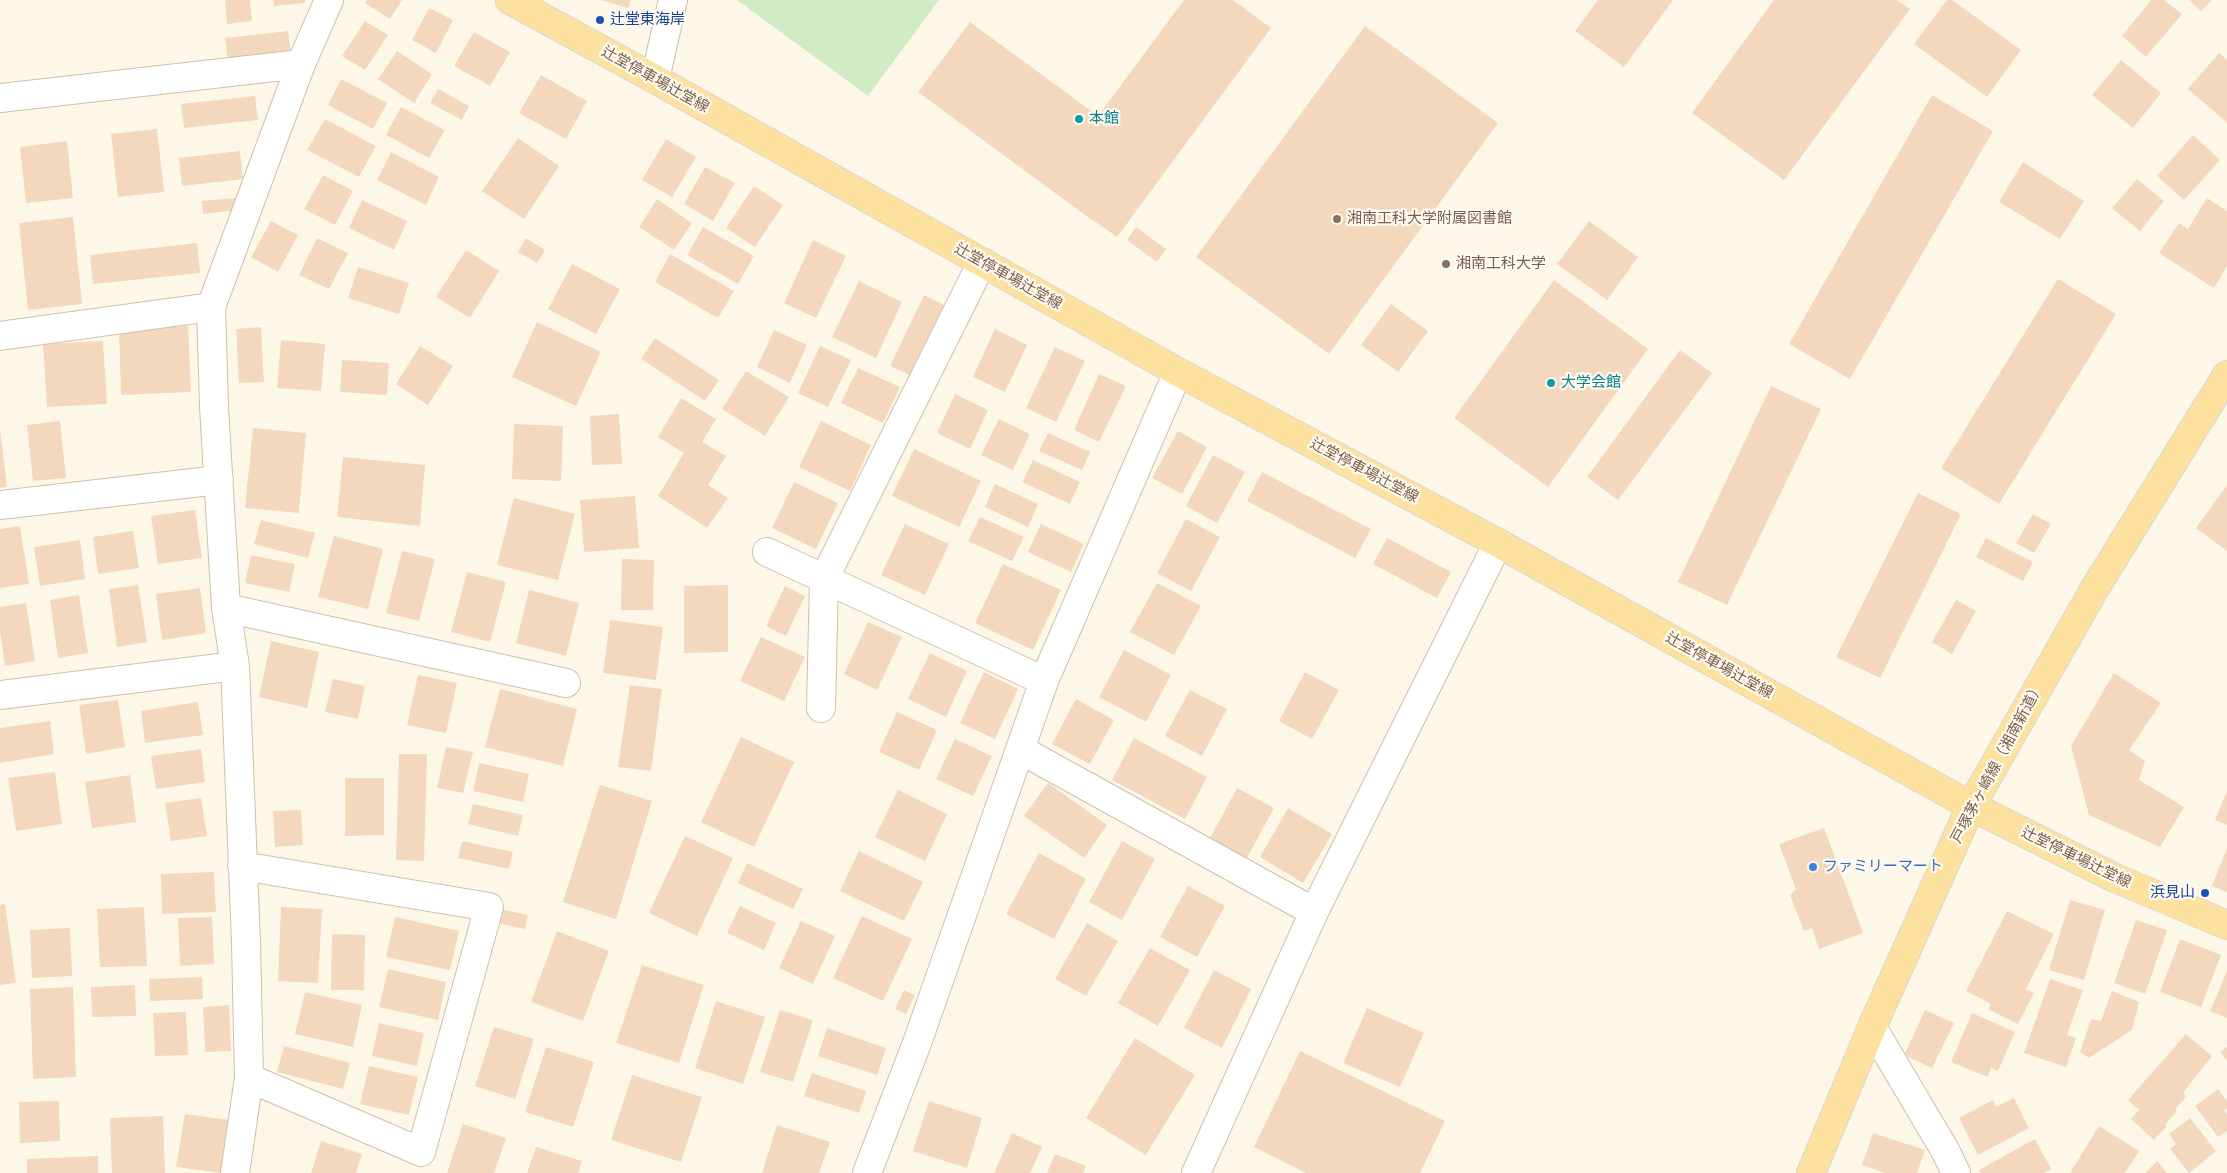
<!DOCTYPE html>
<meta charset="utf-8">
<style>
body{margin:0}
canvas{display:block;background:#fdf7e8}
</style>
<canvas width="2227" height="1173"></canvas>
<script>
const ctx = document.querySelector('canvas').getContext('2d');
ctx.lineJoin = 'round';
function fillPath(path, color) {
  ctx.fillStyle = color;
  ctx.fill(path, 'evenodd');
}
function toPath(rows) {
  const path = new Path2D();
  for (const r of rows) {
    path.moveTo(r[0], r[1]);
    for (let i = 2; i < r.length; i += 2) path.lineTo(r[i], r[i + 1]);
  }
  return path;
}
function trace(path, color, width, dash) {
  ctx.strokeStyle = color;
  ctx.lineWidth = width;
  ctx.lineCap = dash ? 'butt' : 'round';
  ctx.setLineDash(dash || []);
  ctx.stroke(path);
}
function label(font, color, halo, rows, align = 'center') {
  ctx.font = font + ' "DM Sans","Noto Sans JP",sans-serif';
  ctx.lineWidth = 4.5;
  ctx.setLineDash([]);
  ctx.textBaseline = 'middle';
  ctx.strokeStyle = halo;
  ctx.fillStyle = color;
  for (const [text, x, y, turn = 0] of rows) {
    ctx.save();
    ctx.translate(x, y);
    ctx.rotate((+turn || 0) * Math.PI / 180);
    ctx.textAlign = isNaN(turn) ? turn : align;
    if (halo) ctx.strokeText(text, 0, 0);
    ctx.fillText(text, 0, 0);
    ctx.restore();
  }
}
fillPath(toPath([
 [737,0,939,0,868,96]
]), '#d1ecc5');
fillPath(toPath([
 [225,0,250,0,252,21,227,24],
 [274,0,305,0,305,3,274,6],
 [367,0,402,0,390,19,365,3],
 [601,0,631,0,628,8],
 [1184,0,1233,0,1271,28,1117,237,1093,220,1093,221,918,92,970,22,1098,116],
 [1598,0,1673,0,1624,67,1575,31],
 [1774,0,1897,0,1910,9,1784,180,1692,113],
 [1947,0,1952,0,2021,50,1987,97,1914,44],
 [2151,0,2164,0,2182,14,2146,57,2122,36],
 [2189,0,2212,0,2201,11],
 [429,8,453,20,436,53,412,40],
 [365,21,388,35,365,70,342,56],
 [1365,26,1498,123,1329,354,1196,257],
 [288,31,291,53,228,60,225,38],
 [474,32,510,52,490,86,454,66],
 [397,51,432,74,414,103,378,79],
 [2219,53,2227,60,2227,123,2188,89],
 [2121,60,2161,93,2133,128,2092,95],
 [541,75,587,101,566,139,519,113],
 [341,79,387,103,373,129,328,105],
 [438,89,469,106,462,120,430,103],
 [1932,95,1993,131,1850,379,1789,344],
 [255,96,258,120,184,128,181,104],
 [401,107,445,130,429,158,386,135],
 [325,119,376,146,359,177,307,150],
 [157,129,164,192,118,197,111,134],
 [2193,135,2220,160,2184,200,2157,176],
 [518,138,559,166,524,219,482,191],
 [666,139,696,157,672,197,642,180],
 [67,141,73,198,26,203,20,147],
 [240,151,243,179,182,186,179,158],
 [391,152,439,177,426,205,377,180],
 [2023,162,2084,201,2060,239,1999,202],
 [705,167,735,183,713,221,684,204],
 [323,175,353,191,335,225,304,209],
 [2137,179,2164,201,2140,231,2112,208],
 [754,186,783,205,755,247,726,228],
 [236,198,237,210,203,214,202,201],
 [2207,198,2227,211,2227,266,2214,288,2159,253,2179,223,2188,229],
 [657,199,692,223,674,250,639,227],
 [362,200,407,221,394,250,349,228],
 [73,217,82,304,28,310,19,223],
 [271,221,298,235,278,272,251,257],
 [1589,221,1638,257,1607,300,1557,264],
 [703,227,754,256,738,284,687,255],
 [1136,227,1166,249,1157,262,1127,240],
 [317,238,348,253,329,289,299,275],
 [526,238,545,250,537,263,518,252],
 [813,240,846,256,816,318,784,303],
 [197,243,200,273,93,284,90,255],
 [466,250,499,271,470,318,436,297],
 [670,254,734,291,718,318,655,282],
 [572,264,620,289,596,334,548,309],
 [358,267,409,283,399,314,348,298],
 [2058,279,2116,314,1999,504,1941,468],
 [1554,280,1648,349,1548,487,1454,418],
 [859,281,902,302,876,358,832,337],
 [924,295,946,306,912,376,890,366],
 [1391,304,1428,331,1398,372,1361,345],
 [537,322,601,352,576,406,512,377],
 [188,326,191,392,121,395,119,329],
 [261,327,264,382,239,383,236,329],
 [995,329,1027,345,1005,392,973,377],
 [774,330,807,345,790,383,757,367],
 [655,338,719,380,705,401,641,359],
 [281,340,325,344,321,391,277,388],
 [103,341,107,404,47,407,43,344],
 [420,346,453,366,428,405,396,384],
 [820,346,851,360,828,407,798,393],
 [1055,347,1085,361,1056,422,1026,408],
 [1680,350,1712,373,1618,500,1587,477],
 [342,360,389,363,387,395,340,392],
 [858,368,900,387,883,423,841,403],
 [746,371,789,397,765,436,722,409],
 [1099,374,1126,386,1099,442,1074,430],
 [1771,386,1821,409,1727,605,1678,582],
 [955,394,988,410,970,449,937,433],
 [681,398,716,419,702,442,726,456,708,485,728,498,707,528,658,496,684,453,658,437],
 [619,414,622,464,592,465,590,416],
 [999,419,1030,434,1013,470,981,455],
 [60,421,66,478,33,481,27,425],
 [821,421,871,445,850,491,799,467],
 [514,424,563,426,561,481,512,479],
 [253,428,306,433,299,513,245,508],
 [0,429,7,487,0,488],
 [1178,431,1207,447,1182,494,1152,478],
 [1048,433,1090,452,1082,470,1039,451],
 [914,449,981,481,959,527,892,496],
 [1213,455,1245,472,1217,523,1186,506],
 [343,457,425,465,420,526,337,517],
 [1033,460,1080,482,1070,504,1022,482],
 [1262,472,1371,529,1355,558,1247,501],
 [794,482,838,503,816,549,772,528],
 [995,484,1038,504,1028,527,985,507],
 [2227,485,2227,551,2196,528],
 [1918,493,1961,514,1880,678,1836,657],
 [635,496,639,548,584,552,580,500],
 [514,498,575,514,558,580,497,565],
 [195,510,202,558,158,564,151,516],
 [2033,514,2051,524,2034,553,2016,543],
 [980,517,1024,537,1012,561,968,541],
 [1186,519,1220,537,1191,591,1157,573],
 [261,520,315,533,308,558,254,544],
 [905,524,949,544,925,595,881,575],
 [1041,524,1084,544,1071,572,1028,552],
 [20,526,29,584,0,588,0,529],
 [133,531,139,568,98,574,93,537],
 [334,536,383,549,368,609,318,597],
 [1387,538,1451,572,1437,598,1373,564],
 [1986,538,2033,562,2023,581,1976,557],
 [80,540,85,579,40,586,34,547],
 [402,551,435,559,419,621,386,613],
 [251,555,295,564,289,592,245,583],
 [622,559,654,560,653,610,621,610],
 [1003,564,1061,590,1033,650,975,623],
 [467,572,506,582,490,642,451,632],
 [1157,583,1201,606,1174,655,1130,632],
 [138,585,147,642,117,647,109,589],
 [728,585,728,652,684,653,684,586],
 [785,586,805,596,786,636,766,626],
 [200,588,206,633,162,640,156,594],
 [529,590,579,603,566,656,516,643],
 [79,595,88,653,58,658,50,600],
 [1956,600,1976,611,1952,654,1932,642],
 [26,603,35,661,5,666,0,630,0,607],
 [610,620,663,627,656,680,603,673],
 [868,622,902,637,877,690,844,674],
 [761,637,805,657,784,701,740,681],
 [271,641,319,652,307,708,259,697],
 [1124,650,1171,675,1146,722,1099,697],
 [930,653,967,671,946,717,908,699],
 [984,672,1018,689,995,739,960,723],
 [1305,672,1339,690,1312,739,1279,721],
 [2114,673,2161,703,2129,750,2145,761,2139,780,2184,807,2160,847,2089,815,2071,746],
 [418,675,457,683,446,733,407,725],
 [333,679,365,686,358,719,325,712],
 [630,685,662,689,651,771,618,767],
 [500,689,577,709,563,766,485,747],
 [1190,690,1227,709,1202,756,1165,736],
 [1076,699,1114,720,1090,764,1052,744],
 [118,700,125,747,86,754,79,705],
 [198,702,203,735,145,743,141,711],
 [897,712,937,730,919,770,879,752],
 [50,721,54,754,0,763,0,728],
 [741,737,794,762,754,847,701,822],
 [1134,738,1207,777,1185,819,1112,780],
 [955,739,992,756,973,796,936,779],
 [446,747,473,752,463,793,437,788],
 [201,749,205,782,156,789,151,756],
 [399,754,427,754,424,861,396,860],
 [479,763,529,774,523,802,473,791],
 [55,772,62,824,16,831,8,778],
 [130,775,136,822,92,828,85,782],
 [345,778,384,778,384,835,345,836],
 [1048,783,1107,825,1084,858,1024,816],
 [600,785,652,801,616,919,563,902],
 [1237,788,1274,808,1247,858,1210,838],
 [898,790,947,814,925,861,875,837],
 [2227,791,2227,825,2215,820],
 [201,798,207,836,171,841,165,803],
 [473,804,523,815,518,836,468,824],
 [1288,808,1332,834,1303,883,1260,857],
 [301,810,303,845,275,847,273,811],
 [1824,828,1863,933,1819,949,1812,928,1804,931,1790,895,1796,889,1779,844],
 [685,836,733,858,697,936,649,913],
 [462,841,513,852,509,869,458,858],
 [1122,841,1155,859,1122,920,1089,902],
 [2227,848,2227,892,2212,886],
 [859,851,923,882,904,921,840,891],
 [1039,853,1086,879,1054,939,1006,914],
 [747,863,803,889,793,909,738,883],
 [214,872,216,912,162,914,161,874],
 [1188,886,1225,906,1197,957,1160,937],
 [2070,900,2105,910,2084,980,2049,970],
 [5,904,16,983,0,985,0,905],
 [740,906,776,923,764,950,727,933],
 [144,907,147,966,100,967,97,909],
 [281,907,322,909,318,983,278,981],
 [500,909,528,915,525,929,496,923],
 [2007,911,2054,934,2026,989,2034,993,2018,1024,1988,1009,1991,1004,1966,991],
 [862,916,912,939,883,1001,833,978],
 [212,917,214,964,180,966,178,918],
 [395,917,459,931,450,970,386,957],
 [2136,920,2167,930,2145,994,2114,983],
 [801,921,835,936,813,984,779,968],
 [1087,923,1118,941,1086,996,1055,979],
 [70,928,72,976,32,978,30,930],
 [557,931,609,951,583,1021,531,1002],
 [332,934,365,935,364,990,331,990],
 [2180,939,2221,955,2201,1007,2160,992],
 [1150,948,1190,970,1158,1026,1118,1003],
 [642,965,704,985,679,1063,616,1043],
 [388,969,446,982,438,1020,379,1007],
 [1214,970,1251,989,1222,1048,1184,1028],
 [2227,971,2227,1018,2210,1011],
 [202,977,203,999,150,1001,149,979],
 [2050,979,2083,990,2067,1035,2076,1038,2066,1067,2024,1053],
 [135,985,136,1016,92,1017,91,987],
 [73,987,76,1077,33,1079,30,989],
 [904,990,915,995,906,1014,895,1009],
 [2112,991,2139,1002,2132,1030,2089,1058,2080,1052,2091,1019,2101,1021],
 [305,992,362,1005,353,1047,295,1034],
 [716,1001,765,1017,743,1084,695,1068],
 [229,1005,231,1051,205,1052,203,1007],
 [1367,1008,1424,1033,1400,1087,1343,1063],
 [780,1010,813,1020,793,1082,760,1072],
 [1925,1010,1954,1023,1932,1068,1904,1055],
 [186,1012,188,1055,155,1056,153,1013],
 [1972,1013,2015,1032,1998,1071,1991,1068,1988,1077,1951,1062],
 [379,1023,424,1033,417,1066,372,1056],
 [494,1027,534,1039,515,1099,475,1086],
 [827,1028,886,1048,877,1075,818,1056],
 [2186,1034,2212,1056,2183,1093,2186,1097,2175,1109,2177,1111,2165,1125,2167,1126,2154,1140,2131,1119,2139,1110,2128,1100],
 [1135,1038,1195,1075,1146,1155,1086,1118],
 [284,1046,350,1063,343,1089,277,1072],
 [546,1047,594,1062,573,1127,525,1112],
 [2227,1047,2227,1061,2220,1052],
 [1300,1051,1445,1121,1420,1173,1306,1173,1254,1147],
 [369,1066,418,1077,409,1115,360,1104],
 [812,1073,866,1091,859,1113,804,1096],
 [632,1075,702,1097,681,1162,611,1140],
 [2218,1089,2227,1101,2227,1108,2224,1111,2227,1114,2227,1131,2218,1137,2195,1106],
 [2014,1098,2029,1128,1978,1155,1959,1118,1993,1100,1996,1107],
 [59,1101,60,1141,20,1143,19,1102],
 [929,1101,982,1118,967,1168,913,1151],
 [185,1114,230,1120,222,1173,176,1167],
 [163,1116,165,1173,112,1173,110,1118],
 [2190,1118,2216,1151,2189,1173,2170,1149,2176,1144,2169,1134],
 [463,1124,506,1138,494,1173,447,1173],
 [777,1125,830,1142,819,1173,762,1173],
 [2099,1126,2139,1151,2125,1173,2070,1173],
 [1012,1133,1042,1147,1030,1173,994,1173],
 [1873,1133,1925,1150,1917,1173,1885,1173,1862,1165],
 [2035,1139,2051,1169,2044,1173,1981,1173,1979,1170],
 [321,1141,362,1154,356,1173,311,1173],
 [536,1147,582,1161,578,1173,527,1173],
 [1055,1154,1086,1166,1083,1173,1047,1173],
 [98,1156,98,1173,27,1173,27,1159],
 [2157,1161,2167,1173,2147,1173,2146,1172]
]), '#f3d8be');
const minor = toPath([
 [655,79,673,0],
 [0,98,301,64],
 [0,336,211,307],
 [0,505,219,480],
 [767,552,1044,681],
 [226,608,566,683],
 [0,695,235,666],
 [821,708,824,579,982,262],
 [1021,750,1314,912],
 [242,866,489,907,421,1152,249,1078],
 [1872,1027,1946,1152,1956,1173],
 [235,1173,249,1078,246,942,235,666,226,608,214,407,211,307,301,64,329,0],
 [867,1173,917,1043,1044,681,1178,372],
 [1196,1173,1314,912,1498,543]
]);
const major = toPath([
 [510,0,655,79,1178,372,1498,543,1971,806,2115,878,2227,925],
 [1811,1173,1872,1027,1971,806,2095,588,2227,375]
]);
trace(minor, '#cfbfac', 30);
trace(major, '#dcd5d0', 30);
trace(minor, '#fff', 28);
trace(major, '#fde29f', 28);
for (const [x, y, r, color] of [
 [600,20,5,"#1a4fb4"],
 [1079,119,5,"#0f9aa8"],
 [1337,219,5,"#8d6e63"],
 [1446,264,5,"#8d6e63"],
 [1551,383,5,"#0f9aa8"],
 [1813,867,5,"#3f7fe0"],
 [2205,893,5,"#1a4fb4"]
]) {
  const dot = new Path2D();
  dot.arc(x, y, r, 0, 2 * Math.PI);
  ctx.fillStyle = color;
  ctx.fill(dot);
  trace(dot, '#fffaef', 2);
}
label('15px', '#164399', '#fffaef', [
 ["辻堂東海岸",610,20],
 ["浜見山",2195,893,"right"]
], 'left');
label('15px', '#785f4a', '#fffaef', [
 ["辻堂停車場辻堂線",655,80,29],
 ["辻堂停車場辻堂線",1008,277,29],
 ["辻堂停車場辻堂線",1364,471,28],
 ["辻堂停車場辻堂線",1719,666,29],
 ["戸塚茅ヶ崎線（湘南新道）",1998,763,-62],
 ["辻堂停車場辻堂線",2076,858,26]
]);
label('15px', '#0d838f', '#fffaef', [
 ["本館",1089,119],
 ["大学会館",1561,383]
], 'left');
label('15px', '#785e54', '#fffaef', [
 ["湘南⼯科⼤学附属図書館",1347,219],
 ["湘南工科大学",1456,264]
], 'left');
label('15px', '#366cbe', '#fffaef', [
 ["ファミリーマート",1823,867]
], 'left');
</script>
